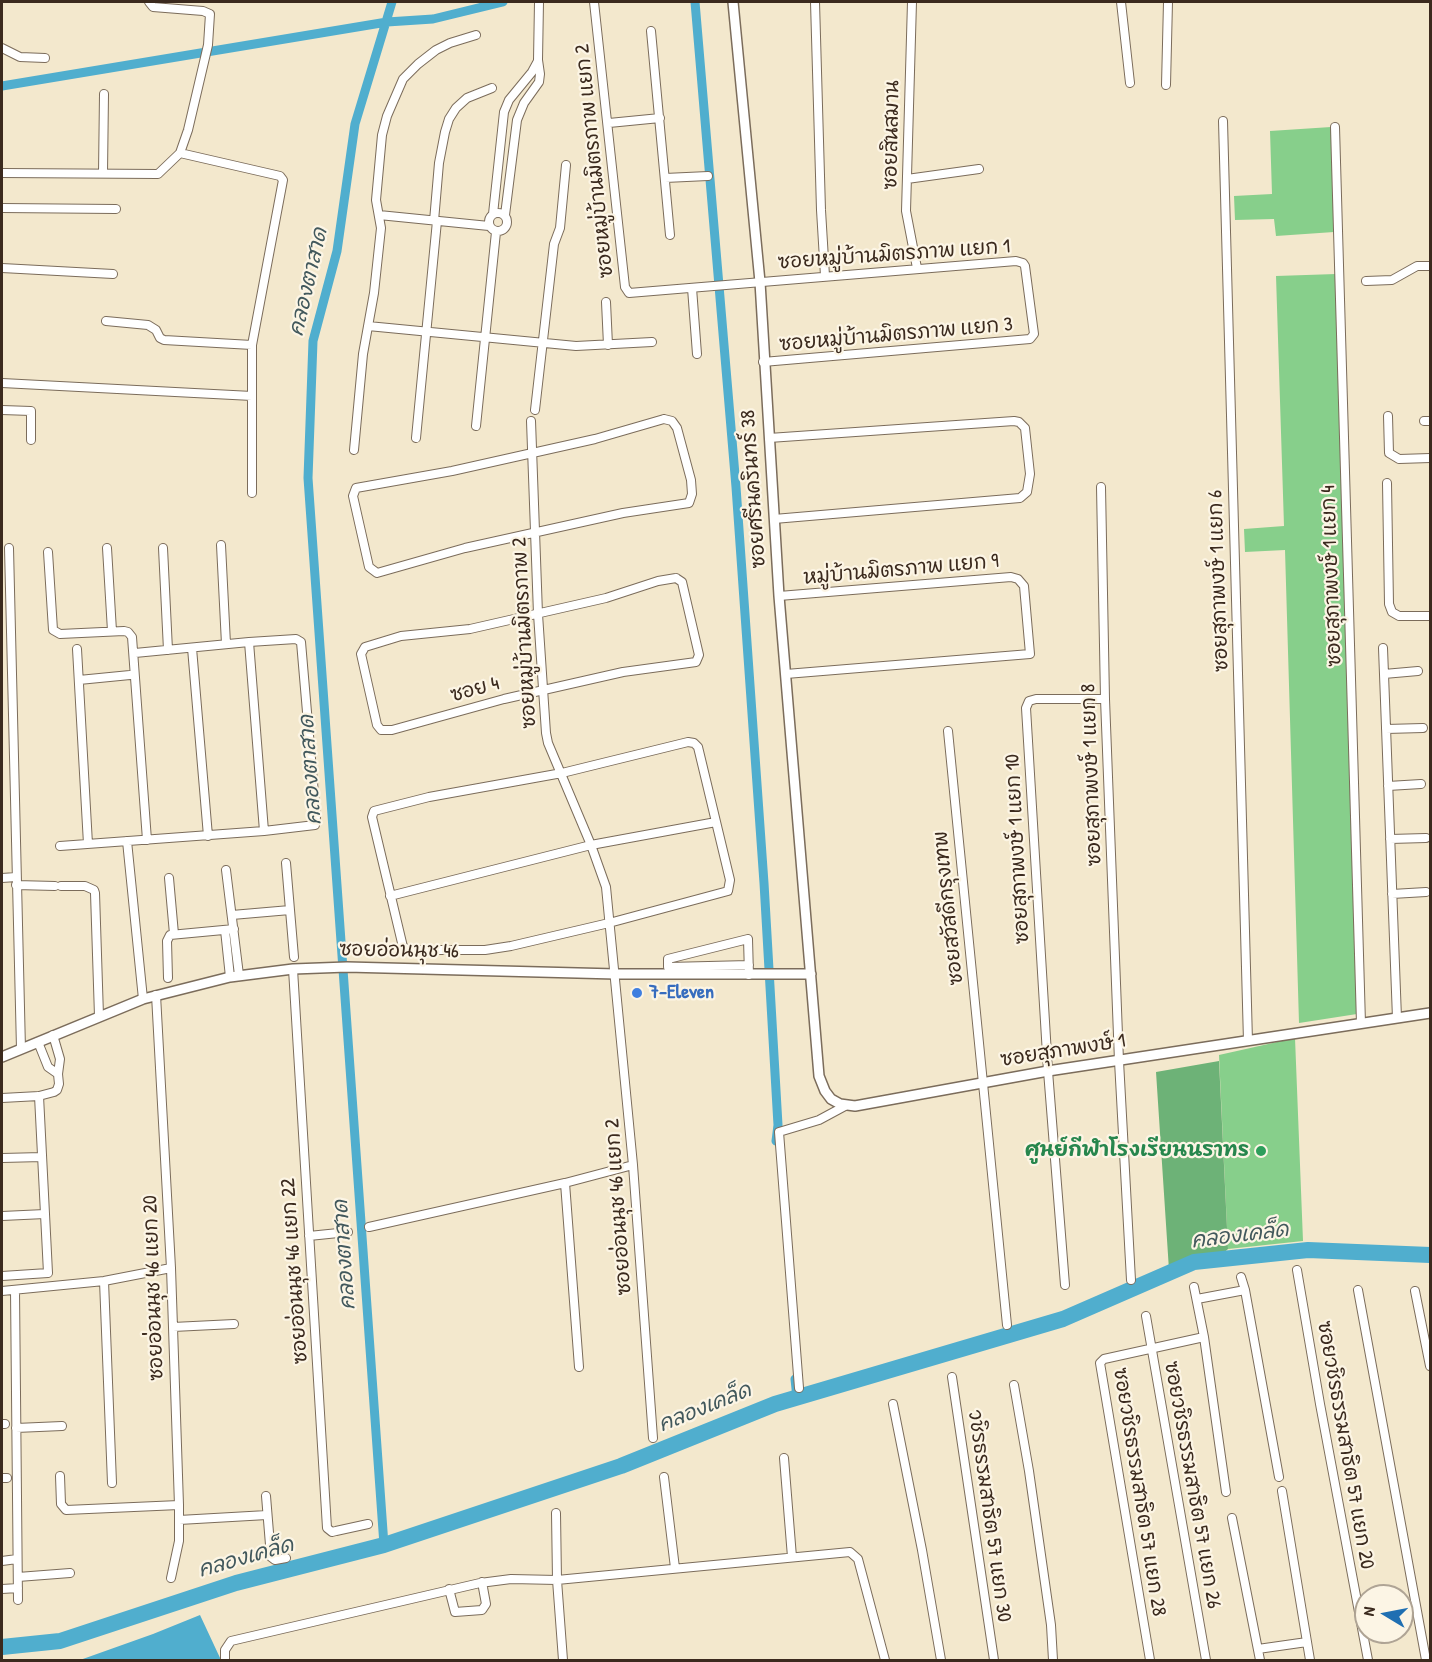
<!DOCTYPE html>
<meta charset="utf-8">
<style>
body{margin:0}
#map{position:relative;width:1432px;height:1662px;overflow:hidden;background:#f3e8cd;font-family:"Patrick Hand",sans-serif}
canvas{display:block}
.frame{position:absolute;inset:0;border:3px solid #3b2a1e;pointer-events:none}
.north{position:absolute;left:1354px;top:1584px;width:60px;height:60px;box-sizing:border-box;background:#fcf5e5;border:2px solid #afa495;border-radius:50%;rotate:280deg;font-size:16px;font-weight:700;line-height:24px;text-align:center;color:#3b2a1e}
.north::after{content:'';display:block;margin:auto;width:21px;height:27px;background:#1f6fb2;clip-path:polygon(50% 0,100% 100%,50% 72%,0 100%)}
</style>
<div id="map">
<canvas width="1432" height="1662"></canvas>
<div class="frame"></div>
<div class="north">N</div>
</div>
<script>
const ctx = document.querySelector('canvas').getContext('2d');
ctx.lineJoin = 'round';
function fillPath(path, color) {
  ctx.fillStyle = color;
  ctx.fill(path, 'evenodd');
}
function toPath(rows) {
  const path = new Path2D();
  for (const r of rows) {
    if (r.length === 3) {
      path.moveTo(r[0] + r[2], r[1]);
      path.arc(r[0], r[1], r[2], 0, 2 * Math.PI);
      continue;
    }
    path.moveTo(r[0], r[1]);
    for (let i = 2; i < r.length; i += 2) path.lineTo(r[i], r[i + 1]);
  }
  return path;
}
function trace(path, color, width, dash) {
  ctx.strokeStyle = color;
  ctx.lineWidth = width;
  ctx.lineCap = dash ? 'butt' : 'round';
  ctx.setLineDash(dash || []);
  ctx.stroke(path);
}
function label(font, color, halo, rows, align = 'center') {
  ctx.font = font + ' "Patrick Hand","Playpen Sans Thai",sans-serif';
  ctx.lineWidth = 4.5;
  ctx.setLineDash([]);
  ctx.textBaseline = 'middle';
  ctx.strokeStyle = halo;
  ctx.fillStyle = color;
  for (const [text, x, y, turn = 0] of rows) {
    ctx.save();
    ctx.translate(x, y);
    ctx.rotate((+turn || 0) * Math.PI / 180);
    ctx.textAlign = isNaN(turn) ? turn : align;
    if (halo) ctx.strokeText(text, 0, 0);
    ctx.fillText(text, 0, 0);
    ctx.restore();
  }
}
fillPath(toPath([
 [1331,127,1334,232,1276,236,1274,219,1235,220,1234,196,1272,194,1270,131],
 [1336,274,1357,1014,1299,1023,1285,550,1245,552,1244,529,1284,526,1276,276],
 [1295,1038,1303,1241,1228,1249,1219,1055]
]), '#87cf8b');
fillPath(toPath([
 [1219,1061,1228,1249,1219,1257,1192,1259,1169,1270,1156,1072]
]), '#6db277');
fillPath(toPath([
 [200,1615,221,1660,80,1660,153,1634]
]), '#50aece');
trace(toPath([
 [695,2,736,487,764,883,778,1125,776,1141],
 [2,86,387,22,433,19,503,2],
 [795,1379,797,1398],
 [384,1545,308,478,313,341,337,251,355,124,392,2]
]), '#50aece', 9);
trace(toPath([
 [2,1647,60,1641,236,1583,384,1545,621,1466,775,1404,1063,1319,1194,1262,1308,1250,1430,1255]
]), '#50aece', 16);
const minor = toPath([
 [594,2,625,287,629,293,1016,261,1023,263,1025,266,1034,334,1030,339,763,362],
 [815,2,821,210,825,276],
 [912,2,906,211,917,268],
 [1121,2,1130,83],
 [651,31,670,235],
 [2,48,20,57,45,58],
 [1166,85,1168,2],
 [1223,121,1248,1041],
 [609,123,660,118],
 [1335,127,1361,1023],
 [180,153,280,176,283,180,252,345,252,493],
 [2,173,158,174,180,153,188,130,208,45,210,14,203,11,153,7,149,2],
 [103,173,104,94],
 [665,178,708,176],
 [907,179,979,169],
 [2,208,116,209],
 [498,222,9],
 [493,214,504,112,509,100,532,72,538,61],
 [379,215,489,226],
 [505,215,517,120,524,103,539,82,540,74,538,60,539,2],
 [434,221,439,163,445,132,449,119,456,108,467,98,492,88],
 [2,268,113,274],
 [1366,281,1392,280,1417,266,1430,266],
 [692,288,697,354],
 [606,302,608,345],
 [106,321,148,325,156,330,160,338,164,340,252,345],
 [368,326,576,346,652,342],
 [2,383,252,396],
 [2,410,31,411,31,440],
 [535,410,554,244,560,228,566,165],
 [1388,416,1389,453,1399,459,1430,458],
 [664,419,672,421,677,428,691,480,692,494,689,503,623,513,465,548,377,573,369,567,353,496,356,488,452,471,595,439,664,419],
 [531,421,538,614,546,733,548,743,591,845,606,887,633,1165,653,1438],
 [1424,421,1430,421],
 [476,426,496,232],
 [416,438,437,221],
 [769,438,1014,421,1019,422,1025,428,1030,474,1027,492,1020,498,774,519],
 [354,450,363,354,374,293,381,228,376,200,382,135,387,116,403,79,418,64,436,50,450,43,476,35],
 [1387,483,1389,604,1392,612,1399,616,1430,616],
 [1101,487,1105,699,1119,1061,1131,1280],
 [221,545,226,644],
 [9,548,21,1049],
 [107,548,112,631],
 [163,548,168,650],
 [48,552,53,630,60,634,124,631,128,632,132,637,147,840],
 [676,578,682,582,699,655,696,662,623,672,504,699,392,730,381,730,377,725,361,654,365,647,401,636,470,629,606,598,658,581,676,578],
 [779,596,1011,577,1018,579,1024,586,1030,654,786,674],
 [249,642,264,831],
 [192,648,208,836],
 [1383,648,1397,1018],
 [77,649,88,844],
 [1384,674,1418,671],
 [79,680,130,675],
 [1386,729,1423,728],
 [948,731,1007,1325],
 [688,742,694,743,698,747,730,880,728,891,609,923,511,946,485,950,410,950,403,947,372,817,374,811,429,797,562,773,688,742],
 [1388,786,1421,784],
 [1390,839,1426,838],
 [127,841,143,999],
 [60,846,264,831,315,825,316,817,301,642,296,639,249,642,135,653],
 [286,863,294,957],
 [226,870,239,975],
 [2,878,16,877],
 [169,878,174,934],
 [16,885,55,886],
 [61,886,85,886,94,890,95,893,99,1016],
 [1392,894,1426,892],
 [390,896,591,845,716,822],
 [232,915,290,910],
 [225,930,230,977],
 [749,965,668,967,668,959,748,939,749,975],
 [293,969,327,1528,332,1532,336,1531,368,1524],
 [168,978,167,941,170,935,234,929],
 [156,995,171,1268,179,1505,179,1541,171,1578],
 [38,1042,48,1067,58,1074,60,1059,53,1035],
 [2,1098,39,1096,54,1092,57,1090,59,1084,58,1074],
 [2,1158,42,1157],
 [565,1183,579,1367],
 [2,1216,45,1214],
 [369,1227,565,1183,633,1165],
 [309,1236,348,1232],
 [1297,1270,1320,1404,1368,1660],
 [2,1276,48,1273,39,1096],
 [1241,1277,1245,1290,1279,1477],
 [104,1281,112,1483],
 [1065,1285,1048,1071,1026,708,1029,701,1036,699,1105,699],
 [1194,1287,1204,1337,1226,1492],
 [15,1290,18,1600],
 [1358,1290,1426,1660],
 [2,1291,104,1281,171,1268],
 [1415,1291,1430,1366],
 [1197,1299,1245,1290],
 [1146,1316,1206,1660],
 [173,1327,234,1324],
 [952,1377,994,1660],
 [1014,1385,1029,1471,1051,1625,1053,1660],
 [799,1388,779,1132,819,1120,845,1106],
 [893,1404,922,1550,941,1660],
 [2,1424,5,1424],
 [16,1428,62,1426],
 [784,1458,792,1557],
 [60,1476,61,1504,66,1510,179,1505],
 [664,1477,675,1568],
 [2,1478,7,1478],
 [1282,1491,1310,1660],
 [266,1496,271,1557,275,1560,286,1558],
 [556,1513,557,1580,563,1660],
 [1232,1518,1260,1660],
 [179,1520,267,1515],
 [2,1561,17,1559],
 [18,1577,70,1573],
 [2,1589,18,1588],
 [449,1589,455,1612,482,1610,486,1604,482,1582],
 [1258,1649,1307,1642],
 [225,1660,225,1650,231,1641,480,1583,511,1579,557,1580,850,1552,858,1559,885,1660],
 [1150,1660,1100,1363,1104,1359,1204,1337]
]);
const tertiary = toPath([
 [733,2,760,282,779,596,819,1076,825,1091,831,1099,840,1104,855,1106,1048,1071,1430,1013],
 [2,1057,143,999,230,977,293,969,347,967,616,974,811,974]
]);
trace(minor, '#7b6c5b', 10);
trace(tertiary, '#7b6c5b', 12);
trace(minor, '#fff', 8);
trace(tertiary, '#fff', 9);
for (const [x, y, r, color] of [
 [637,993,6,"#3f7fe0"],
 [1261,1151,6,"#2e9e5b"]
]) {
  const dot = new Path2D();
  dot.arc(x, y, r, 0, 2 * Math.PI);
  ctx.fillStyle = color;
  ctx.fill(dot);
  trace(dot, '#fcf5e5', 2);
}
label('20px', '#3b2a1e', '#fcf5e5', [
 ["ซอยสินสมาน",892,135,-89],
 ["ซอยหมู่บ้านมิตรภาพ แยก 2",595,161,-96],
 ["ซอยหมู่บ้านมิตรภาพ แยก 1",894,255,-4],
 ["ซอยหมู่บ้านมิตรภาพ แยก 3",896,335,-5],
 ["ซอยศรีนครินทร์ 38",754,489,-94],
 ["หมู่บ้านมิตรภาพ แยก 9",901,570,-5],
 ["ซอยสุภาพงษ์ 1 แยก 4",1332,576,-92],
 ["ซอยสุภาพงษ์ 1 แยก 6",1219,581,-92],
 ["ซอยหมู่บ้านมิตรภาพ 2",525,633,-93],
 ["ซอย 4",475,690,-15],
 ["ซอยสุภาพงษ์ 1 แยก 8",1092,775,-92],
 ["ซอยสุภาพงษ์ 1 แยก 10",1018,849,-93],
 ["ซอยสวัสดีกรุงเทพ",949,908,-96],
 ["ซอยอ่อนนุช 46",399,951,1],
 ["ซอยสุภาพงษ์ 1",1063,1051,-9],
 ["ซอยอ่อนนุช 46 แยก 2",619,1207,-94],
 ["ซอยอ่อนนุช 46 แยก 22",295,1271,-94],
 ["ซอยอ่อนนุช 46 แยก 20",154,1288,-92],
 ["ซอยวชิรธรรมสาธิต 57 แยก 20",1345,1445,80],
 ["ซอยวชิรธรรมสาธิต 57 แยก 26",1192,1485,80],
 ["ซอยวชิรธรรมสาธิต 57 แยก 28",1139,1492,81],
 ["วชิรธรรมสาธิต 57 แยก 30",989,1516,82]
]);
label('bold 20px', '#366cbe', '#fcf5e5', [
 ["7-Eleven",649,993]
], 'left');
label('bold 20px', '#27864d', '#fcf5e5', [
 ["ศูนย์กีฬาโรงเรียนนราทร",1249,1151]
], 'right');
label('italic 21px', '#42585c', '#fcf5e5', [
 ["คลองตาสาด",309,282,-77],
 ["คลองตาสาด",311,770,-94],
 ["คลองเคล็ด",1240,1236,-7],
 ["คลองตาสาด",345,1255,-94],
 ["คลองเคล็ด",705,1408,-22],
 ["คลองเคล็ด",246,1558,-16]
]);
</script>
